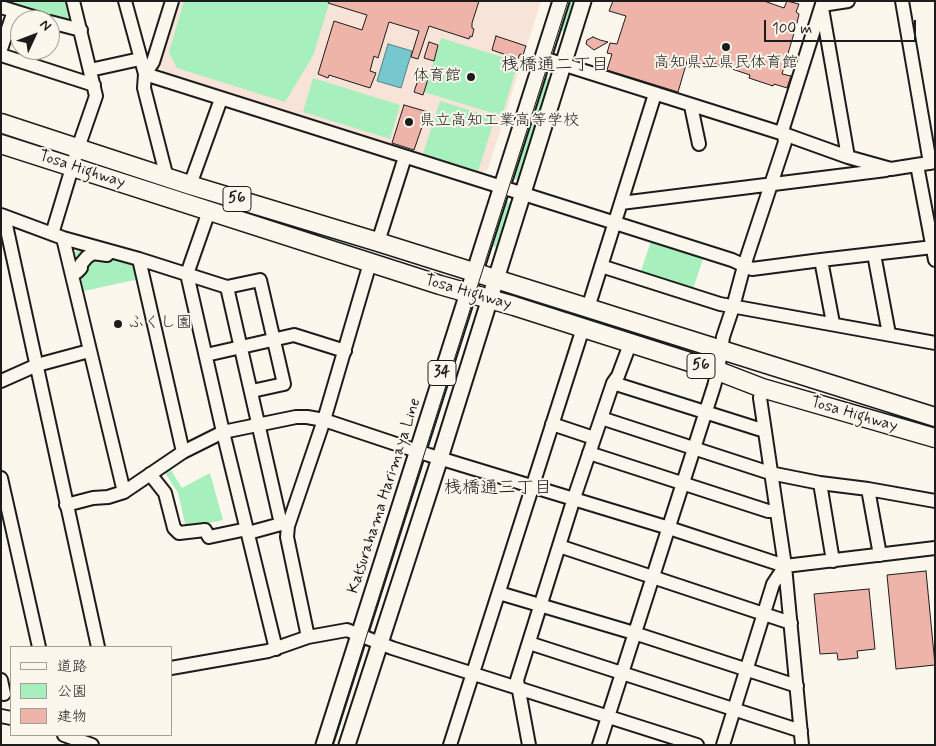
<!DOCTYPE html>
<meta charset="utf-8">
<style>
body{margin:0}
#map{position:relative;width:936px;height:746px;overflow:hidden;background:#fbf7ec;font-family:Mynerve,"Klee One",sans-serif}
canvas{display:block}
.frame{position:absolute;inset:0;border:2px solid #1c1c1c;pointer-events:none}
.legend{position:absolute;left:10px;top:646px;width:162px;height:90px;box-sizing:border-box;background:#fbf7ec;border:1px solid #a29f99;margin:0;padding:6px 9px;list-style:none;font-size:15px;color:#1c1c1c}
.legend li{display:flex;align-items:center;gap:10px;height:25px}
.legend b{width:25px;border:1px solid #a29f99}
.north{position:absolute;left:10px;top:10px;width:50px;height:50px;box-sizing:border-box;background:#fbf7ec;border:1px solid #a29f99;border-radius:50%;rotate:47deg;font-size:14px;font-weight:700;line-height:20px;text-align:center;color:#1c1c1c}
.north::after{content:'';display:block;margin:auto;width:18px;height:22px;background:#1c1c1c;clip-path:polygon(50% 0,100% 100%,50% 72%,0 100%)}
.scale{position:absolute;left:764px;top:20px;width:152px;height:22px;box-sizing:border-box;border:2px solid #1c1c1c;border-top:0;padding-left:6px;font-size:15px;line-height:18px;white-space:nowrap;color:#1c1c1c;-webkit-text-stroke:4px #fbf7ec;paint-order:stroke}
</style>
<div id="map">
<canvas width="936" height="746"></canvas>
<div class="frame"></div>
<ul class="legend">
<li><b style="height:6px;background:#fbf7ec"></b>道路</li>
<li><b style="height:14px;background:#a7efbc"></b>公園</li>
<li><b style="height:14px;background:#eeb4a9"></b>建物</li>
</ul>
<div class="north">N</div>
<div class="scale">100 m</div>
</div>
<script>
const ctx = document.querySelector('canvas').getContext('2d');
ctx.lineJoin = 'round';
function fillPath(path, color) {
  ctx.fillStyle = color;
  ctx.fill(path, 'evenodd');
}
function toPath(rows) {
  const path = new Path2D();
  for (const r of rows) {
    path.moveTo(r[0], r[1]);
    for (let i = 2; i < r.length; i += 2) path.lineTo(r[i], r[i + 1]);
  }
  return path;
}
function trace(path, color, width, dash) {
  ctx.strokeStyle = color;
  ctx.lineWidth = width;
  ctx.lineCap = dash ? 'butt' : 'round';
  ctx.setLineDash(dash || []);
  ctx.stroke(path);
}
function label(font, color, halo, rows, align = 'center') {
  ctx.font = font + ' Mynerve,"Klee One",sans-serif';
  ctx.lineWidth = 4;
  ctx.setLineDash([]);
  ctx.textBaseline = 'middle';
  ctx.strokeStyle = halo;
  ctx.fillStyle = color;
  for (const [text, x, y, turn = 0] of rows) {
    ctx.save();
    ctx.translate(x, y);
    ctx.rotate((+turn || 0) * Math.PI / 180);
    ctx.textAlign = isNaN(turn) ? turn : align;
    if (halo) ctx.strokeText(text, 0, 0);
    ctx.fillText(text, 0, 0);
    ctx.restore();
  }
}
fillPath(toPath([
 [177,1,541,1,488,169,479,174,164,74,158,62]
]), '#f7e3d8');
fillPath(toPath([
 [2,1,65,1,68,17,63,22],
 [184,1,330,1,313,56,285,102,177,68,169,52],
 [566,1,575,1,565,32,557,29],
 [441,38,518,62,502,116,424,92],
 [542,76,550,79,518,180,510,178],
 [313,78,400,105,390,139,303,112],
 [440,101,495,118,478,171,423,154],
 [502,200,511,203,497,248,488,244],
 [651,241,703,259,692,292,640,274],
 [81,249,132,262,137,266,139,279,84,291,75,252],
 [169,467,182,488,210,473,223,520,186,528,178,493,164,471]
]), '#a7efbc');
const water = toPath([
 [388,44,412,51,401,88,377,81,388,44]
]);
fillPath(water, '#76c7ce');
trace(water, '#528387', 1);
const building = toPath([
 [329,1,479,1,472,23,472,28,474,29,472,37,470,36,469,39,429,26,418,59,411,57,419,31,389,22,378,58,374,56,370,71,376,73,370,88,329,75,328,78,318,74,334,21,362,30,367,15,328,3,329,1],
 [613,1,764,1,784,8,787,1,799,4,796,12,799,14,797,23,782,74,791,76,787,88,774,84,773,86,749,78,750,75,729,68,709,62,708,65,688,58,678,92,607,70,612,54,607,53,610,43,617,44,626,16,609,11,613,1],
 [496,36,526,46,523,55,520,54,518,59,492,50,496,36],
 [593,37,600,40,608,42,594,50,586,44,587,40,593,37],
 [429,42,438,45,434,61,424,58,429,42],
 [420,74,429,76,423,95,414,92,420,74],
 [404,105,428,112,426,122,424,121,414,150,392,143,404,105],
 [926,571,935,665,896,669,887,575,926,571],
 [869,589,875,649,857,651,858,658,838,660,837,653,820,654,814,594,869,589]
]);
fillPath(building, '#eeb4a9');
trace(building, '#1c1c1c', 1);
const minor = toPath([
 [125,1,145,74,144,88,167,178],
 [902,1,930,163],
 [822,5,848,1],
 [1,7,43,20],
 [822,8,848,157],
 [50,22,81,30],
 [1,49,14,11],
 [1,55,94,85],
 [543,58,784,134,848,157,891,169,935,162],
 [90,70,140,59],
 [145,74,732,260,752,269,821,260,933,247],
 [145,74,153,62,172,1],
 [691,106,699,144],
 [917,165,935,260],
 [190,185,221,99],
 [621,203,886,170],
 [209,211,187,274,223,432,276,649],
 [1,215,63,238,139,259,227,287,260,280,284,384,252,391],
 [4,216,98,647],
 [52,234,78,148,96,96,73,1],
 [63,238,124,492],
 [378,242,405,157],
 [874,254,889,334],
 [139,259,183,452],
 [821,260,833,323],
 [601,266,720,304,935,343],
 [77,272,81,268,81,264,87,257,93,253,107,255],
 [227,287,281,524],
 [588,308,655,94],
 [206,355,294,335,345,351],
 [1,381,37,365,89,351],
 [613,383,765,431],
 [762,388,760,398,785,566,802,745],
 [601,418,770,473,820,483,868,489,935,501],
 [552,424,594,438],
 [589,453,768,511,776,511],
 [150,474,165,493,174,528,179,533,205,530,209,537,247,529],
 [1,478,39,647],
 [820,483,833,561],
 [868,489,880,555],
 [66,505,93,498,108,497,124,492,183,452,223,432,296,417,307,417,324,420,429,455,669,528,785,566,935,548],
 [248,533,281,524,288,526],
 [559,546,791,623],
 [499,593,634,633,797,686],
 [308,637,287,537,288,526,324,420,370,263],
 [529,643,801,731],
 [171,668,268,651,308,637,347,630,392,648,697,745],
 [1,680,4,694],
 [1,716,11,718],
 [64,735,92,745],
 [450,745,583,328],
 [529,745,517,680,574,498,613,383,618,376,630,344],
 [599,745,714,386,718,371,723,337,733,307,744,266,785,142,783,128,823,1],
 [723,745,773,584,785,566]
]);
const major = toPath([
 [324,745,561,1],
 [347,745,440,458,583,1]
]);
const highway = toPath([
 [1,123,190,185,378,242,935,417],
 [1,144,440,285,514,306,718,371,762,388,935,438]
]);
trace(minor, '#1c1c1c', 16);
trace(major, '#1c1c1c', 19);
trace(highway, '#1c1c1c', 21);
trace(minor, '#fbf7ec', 12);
trace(major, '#fbf7ec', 15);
trace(highway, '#fbf7ec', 18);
trace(toPath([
 [332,745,568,1]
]), '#1c1c1c', 1);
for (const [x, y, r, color] of [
 [726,47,5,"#1c1c1c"],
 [471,77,5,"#1c1c1c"],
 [409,122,5,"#1c1c1c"],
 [118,324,5,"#1c1c1c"]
]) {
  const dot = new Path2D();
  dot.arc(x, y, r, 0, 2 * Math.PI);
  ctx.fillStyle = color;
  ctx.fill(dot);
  trace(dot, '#fbf7ec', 2);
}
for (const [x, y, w] of [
 [237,199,28],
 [701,366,28],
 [442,373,28]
]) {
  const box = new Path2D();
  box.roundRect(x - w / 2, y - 12.5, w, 25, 4);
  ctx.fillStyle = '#fbf7ec';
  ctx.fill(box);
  trace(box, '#1c1c1c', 1);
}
label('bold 15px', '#1c1c1c', null, [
 ["56",237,199],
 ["56",701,366],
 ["34",442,373]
]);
label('16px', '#1c1c1c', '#fbf7ec', [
 ["高知県立県民体育館",726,64,"center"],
 ["体育館",461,77,"right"],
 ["県立高知工業高等学校",419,122],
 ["ふくし園",128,324]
], 'left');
label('16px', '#1c1c1c', '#fbf7ec', [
 ["Tosa Highway",82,170,18],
 ["Tosa Highway",468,293,16],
 ["Tosa Highway",854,415,16],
 ["Katsurahama Harimaya Line",385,496,-72]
]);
label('18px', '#1c1c1c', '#fbf7ec', [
 ["桟橋通二丁目",555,66],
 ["桟橋通三丁目",498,489]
]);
</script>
